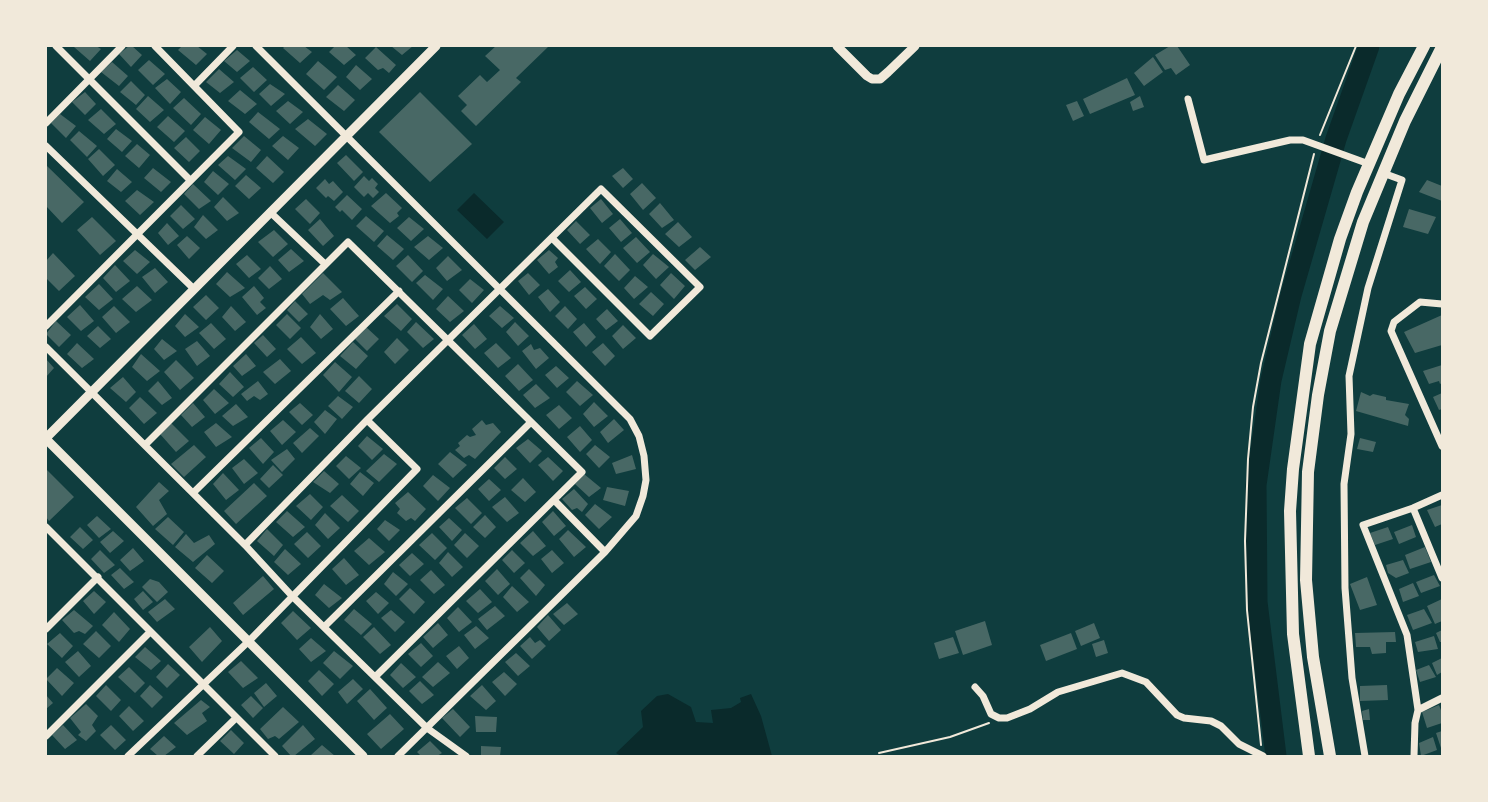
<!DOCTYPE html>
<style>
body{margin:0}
#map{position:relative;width:1488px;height:802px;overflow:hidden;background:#0f3d3e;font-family:Raleway,sans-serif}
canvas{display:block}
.frame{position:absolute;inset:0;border:47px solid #f1e9da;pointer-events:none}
</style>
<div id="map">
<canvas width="1488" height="802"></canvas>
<div class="frame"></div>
</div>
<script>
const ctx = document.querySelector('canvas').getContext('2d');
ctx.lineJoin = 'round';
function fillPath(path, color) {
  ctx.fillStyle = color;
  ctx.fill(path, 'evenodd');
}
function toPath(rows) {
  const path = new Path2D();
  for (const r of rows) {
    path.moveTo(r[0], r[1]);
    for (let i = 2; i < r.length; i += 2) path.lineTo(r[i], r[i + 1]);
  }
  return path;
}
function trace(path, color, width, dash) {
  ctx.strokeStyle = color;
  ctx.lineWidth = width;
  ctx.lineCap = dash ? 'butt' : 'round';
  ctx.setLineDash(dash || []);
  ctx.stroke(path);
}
fillPath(toPath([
 [474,193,504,222,487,239,457,210],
 [668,694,691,707,696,722,713,723,711,710,731,708,741,702,740,698,751,694,761,716,772,756,621,756,616,753,643,727,641,711,657,696]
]), '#0a2a2b');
trace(toPath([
 [1276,756,1257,602,1256,485,1271,380,1291,295,1336,139,1369,46]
]), '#0a2a2b', 21);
fillPath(toPath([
 [75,46,96,46,101,49,90,61,74,47],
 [129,46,132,46,142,55,131,67,119,54],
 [182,46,197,46,207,54,196,65,178,50],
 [285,46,304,46,312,52,300,63,283,48],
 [335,46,346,46,356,55,344,65,329,52],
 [391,46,413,46,402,55],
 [496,46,549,46,516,78,521,82,476,126,461,111,467,105,458,96,480,75,487,82,500,70,485,56],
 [1170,46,1177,46,1190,65,1176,75,1171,68,1165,70,1155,55],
 [376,47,396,65,389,73,383,68,378,70,365,58],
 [237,50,250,61,237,72,224,61],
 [1153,57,1163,72,1144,86,1134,73],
 [149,60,165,74,153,85,138,70],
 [318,61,337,77,324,90,306,74],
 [112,62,128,76,119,86,101,72],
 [356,65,372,79,360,90,346,77],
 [253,67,267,80,254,92,240,78],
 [219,69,234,82,220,93,206,82],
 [1127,78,1135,95,1090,114,1083,99],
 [167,79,181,92,170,104,155,88],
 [131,81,145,95,136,105,120,92],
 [270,84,285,94,271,106,259,94],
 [338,85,355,100,344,111,326,97],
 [240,90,257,104,245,114,228,101],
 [85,92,96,104,85,115,72,102],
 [420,92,472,144,430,182,379,132],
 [148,96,164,110,150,122,136,109],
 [1140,96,1144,107,1133,111,1130,102],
 [184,98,201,114,191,125,173,108],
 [288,101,303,112,290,124,276,111],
 [1077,101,1084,116,1073,121,1066,105],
 [101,109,116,124,104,134,88,120],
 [258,112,280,129,269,139,249,122],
 [60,114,76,126,66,138,51,123],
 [168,116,185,131,174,142,157,127],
 [205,117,221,130,209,144,193,130],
 [308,119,327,134,315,146,295,129],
 [116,129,132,141,122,152,107,139],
 [79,131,97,146,87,157,70,140],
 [244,136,261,150,251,162,232,148],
 [283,136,299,148,288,160,272,146],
 [186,137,200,151,189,162,174,148],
 [137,144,150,155,139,168,125,156],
 [99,149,115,165,103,176,88,159],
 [346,155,363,172,354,181,337,163],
 [228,156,246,169,235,180,218,165],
 [267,156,284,172,273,183,256,168],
 [46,165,84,202,62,223,46,206],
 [153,168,171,182,161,192,144,178],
 [623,168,633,179,623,188,612,176],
 [117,169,132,182,121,192,107,181],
 [213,171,229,184,218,195,204,182],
 [246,175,261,188,249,199,235,186],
 [364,176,369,181,372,178,378,184,375,188,379,192,373,198,368,193,364,197,354,187],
 [325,179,329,184,333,181,343,192,334,201,328,196,326,198,316,188],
 [1427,180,1442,186,1442,201,1419,192],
 [642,183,656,198,643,210,630,194],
 [193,184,211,201,199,209,184,194],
 [137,190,154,202,140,215,125,201],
 [386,193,402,208,397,213,399,216,390,223,371,206],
 [347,195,362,209,352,220,342,210,340,212,335,207],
 [223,197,239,213,227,221,214,207],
 [306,199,320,213,310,224,295,209],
 [601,199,613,214,602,223,590,208],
 [660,203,674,220,662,228,649,214],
 [181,205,195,219,183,229,170,216],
 [1409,209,1436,217,1428,234,1403,227],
 [203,215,218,230,206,239,194,227],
 [366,216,384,231,374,242,356,226],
 [92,217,116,241,100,255,77,230],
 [409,217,424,229,411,241,397,228],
 [320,219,334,236,323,246,308,230],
 [620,219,632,233,621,242,609,228],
 [576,221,590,235,580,244,567,230],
 [678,222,692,237,679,247,665,234],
 [167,223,179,236,168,245,158,233],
 [274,230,288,244,273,257,258,242],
 [387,235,404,249,393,260,377,246],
 [187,236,200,248,189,259,177,245],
 [428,236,443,248,429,260,414,247],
 [636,237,650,252,637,263,623,248],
 [598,239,611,252,600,264,586,249],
 [700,247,711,257,695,270,685,260],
 [291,249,304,261,289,272,278,260],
 [135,250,150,262,137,274,123,261],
 [549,250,558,258,555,262,558,267,549,274,537,260],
 [53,253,75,276,59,291,46,278,46,261],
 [615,254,630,270,619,281,604,266],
 [653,254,669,267,656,279,643,265],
 [247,255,261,269,249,278,236,264],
 [408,255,423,271,412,282,396,266],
 [448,256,462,270,447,281,436,268],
 [115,265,130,281,116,292,103,278],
 [270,266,282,279,269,289,258,278],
 [155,268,168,282,155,293,142,277],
 [570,270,581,282,569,292,558,281],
 [227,272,245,288,230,297,216,284],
 [323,273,342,292,330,300,323,295,310,304,302,294],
 [528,273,540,285,529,295,518,281],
 [671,273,685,286,674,299,660,285],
 [425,275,443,289,433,300,416,283],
 [635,276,648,287,634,299,624,288],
 [470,279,484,290,472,303,459,290],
 [99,284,113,299,99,310,85,297],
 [137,286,152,300,136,312,122,299],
 [254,286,264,298,260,302,266,308,257,315,242,297],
 [585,287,597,299,586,309,574,296],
 [548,289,560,302,550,312,538,297],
 [651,292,664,304,653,316,639,304],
 [206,295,219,308,206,320,193,307],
 [448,296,464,311,450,322,436,309],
 [343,298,359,316,346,326,330,309],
 [295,301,308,314,299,322,287,310],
 [397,304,412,319,401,331,384,316],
 [80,305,94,321,81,331,67,317],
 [114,306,130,322,116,333,102,317],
 [231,306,246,322,235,331,222,317],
 [500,306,514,318,502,328,489,316],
 [565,306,577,319,568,329,555,316],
 [607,309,618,321,606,330,596,319],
 [185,314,199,327,185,337,175,326],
 [287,314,301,328,290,339,276,325],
 [320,314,333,329,321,339,310,327],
 [1442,315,1442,345,1415,353,1404,332],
 [56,321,71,335,59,347,46,334],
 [416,322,434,339,423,348,407,332],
 [515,322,529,336,518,346,506,332],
 [211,323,226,339,214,349,199,333],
 [584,323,596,337,586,347,573,332],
 [474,324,487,339,475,349,462,335],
 [623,325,636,338,623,349,612,336],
 [98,326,111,339,100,348,87,336],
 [366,327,379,339,367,351,355,339],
 [263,335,276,349,267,357,254,343],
 [301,337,316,353,302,364,287,349],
 [397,338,409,350,395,364,384,352],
 [162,339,177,351,164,360,154,349],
 [197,341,210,356,197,366,185,349],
 [353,342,368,356,356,369,340,356],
 [77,343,94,359,82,368,67,354],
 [496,343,511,358,498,368,484,353],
 [603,343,615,356,605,366,592,352],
 [531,344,534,350,540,348,549,358,536,369,522,351],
 [141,354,160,371,147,381,132,367],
 [246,354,256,366,242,376,233,366],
 [46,359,54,368,46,377],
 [280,359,291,371,275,384,263,372],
 [176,360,194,378,180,390,164,372],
 [335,362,352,377,339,392,323,375],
 [518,364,533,380,519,391,505,376],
 [1442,365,1442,383,1440,384,1439,381,1429,384,1423,371],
 [556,366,569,378,557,388,545,375],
 [230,372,244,387,233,397,219,384],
 [359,376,372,389,359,403,345,391],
 [123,377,136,392,126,402,110,388],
 [158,381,172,398,162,405,148,391],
 [258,381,268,394,260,400,254,396,247,401,241,394],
 [577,381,593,395,580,406,566,392],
 [536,384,550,398,535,408,523,395],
 [214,389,229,403,215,414,203,400],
 [1361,392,1370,396,1373,394,1386,397,1386,400,1409,404,1405,415,1409,419,1408,426,1356,411],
 [1442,393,1442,409,1439,410,1433,397],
 [338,396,353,407,342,419,328,406],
 [140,397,157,413,144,424,129,408],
 [594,402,608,416,594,427,583,414],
 [193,403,205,417,192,427,181,415],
 [300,403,313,415,302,425,289,412],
 [236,404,248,417,233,426,222,416],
 [559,405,572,418,559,429,546,415],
 [325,410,337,419,325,434,314,422],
 [614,419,624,430,608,443,600,432],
 [283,420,296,432,282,445,270,431],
 [482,420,486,425,493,423,501,432,475,459,469,455,464,458,455,450,460,446,458,443,467,435,470,437,476,435,472,429],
 [171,423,189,441,176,452,160,434],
 [216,423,232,437,216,447,204,432],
 [580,426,592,440,580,452,567,437],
 [310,428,319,436,302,453,293,443],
 [367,436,383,449,372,460,358,446],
 [261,438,274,452,263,464,249,448],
 [1360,438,1376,442,1373,452,1357,449],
 [528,439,542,451,530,463,516,448],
 [194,445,206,457,184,477,171,464],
 [595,445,610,457,599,468,586,454],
 [287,449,295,459,282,472,271,460],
 [450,452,467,465,453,478,438,464],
 [384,454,397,464,379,482,366,471],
 [632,455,636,469,616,474,612,463],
 [346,456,361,468,349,479,336,466],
 [505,457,517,469,505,479,494,468],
 [548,457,563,471,553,481,538,465],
 [244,459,258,473,244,484,232,468],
 [273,465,283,475,269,488,260,479],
 [46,469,74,497,49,521,46,517],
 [324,471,339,484,330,493,313,482],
 [360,472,374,483,363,496,350,484],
 [223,473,239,490,226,500,213,484],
 [584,474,601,488,589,497,575,484],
 [433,475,450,488,438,501,423,486],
 [523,478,536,492,525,502,511,490],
 [489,479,501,490,489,501,478,489],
 [159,482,169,491,159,500,167,514,153,526,136,507],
 [254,483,267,496,236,524,224,511],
 [607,487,629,491,625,506,603,500],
 [574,489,588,504,582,512,577,508,572,510,562,499],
 [408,492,426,509,415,521,411,518,406,521,397,513,400,509,395,503],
 [310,494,323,507,311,520,296,506],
 [342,495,359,511,348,522,330,506],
 [505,497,519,513,507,522,492,507],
 [467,498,482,513,471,524,455,508],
 [595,504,612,517,599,529,585,515],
 [1442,505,1442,524,1435,527,1427,510],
 [287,511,305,527,293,537,276,522],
 [553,511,566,526,554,536,542,522],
 [325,513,340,528,328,539,315,525],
 [485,515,496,527,485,538,473,527],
 [97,516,111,529,99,538,87,525],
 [168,517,184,532,173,545,155,529],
 [449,518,462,530,452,541,439,527],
 [385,520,400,530,389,541,377,529],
 [1412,525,1416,537,1399,544,1394,532],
 [80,527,93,540,83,549,70,537],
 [1388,527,1393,539,1375,545,1370,533],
 [267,529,283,545,274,556,257,541],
 [568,530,586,547,574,557,559,539],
 [113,531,124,541,110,553,100,542],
 [533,531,546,546,533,556,520,543],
 [307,532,321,546,308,558,294,544],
 [432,533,447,548,435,560,419,545],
 [465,533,479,546,467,558,454,545],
 [186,534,194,543,209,535,215,544,193,562,175,547],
 [369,538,385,552,369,565,354,551],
 [1425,547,1431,562,1410,569,1405,555],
 [133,548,144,561,130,571,120,560],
 [285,549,301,564,288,575,274,562],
 [100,550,115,565,104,573,91,559],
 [512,550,525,563,514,573,502,560],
 [552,550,564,563,552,573,541,559],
 [448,552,463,567,452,577,439,563],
 [412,553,424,564,410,576,399,565],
 [207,555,224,571,212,583,195,568],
 [344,558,359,575,346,585,332,569],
 [1403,560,1409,573,1396,578,1388,573,1386,565],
 [120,568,134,582,124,589,111,575],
 [497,569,510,584,498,595,485,581],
 [529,569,545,585,536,596,520,578],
 [431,570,445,585,434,594,420,580],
 [393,572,408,584,396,596,384,584],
 [1434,575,1440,586,1421,593,1416,582],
 [263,576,274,589,243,615,233,603],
 [1367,577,1377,605,1360,610,1350,584],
 [150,579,159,582,168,592,157,602,142,587],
 [1413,583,1419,596,1403,602,1399,589],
 [324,584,342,598,329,608,315,595],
 [512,586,529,602,517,612,503,597],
 [410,588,425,602,414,614,399,599],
 [480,589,492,602,478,613,466,601],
 [94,591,106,602,94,614,83,601],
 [143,591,153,602,143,610,134,599],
 [376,592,389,603,378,614,366,601],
 [165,599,175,609,157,622,148,612],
 [1442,599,1442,621,1435,624,1427,606],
 [567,603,578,614,564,625,553,614],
 [495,606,505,616,487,630,478,619],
 [458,607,472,622,459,632,447,618],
 [354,609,372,624,361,635,344,620],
 [1424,609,1432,623,1413,630,1407,615],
 [74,610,93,626,85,634,79,631,74,633,62,620],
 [391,610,405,622,395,632,381,618],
 [293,611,311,628,297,640,281,623],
 [114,612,130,629,119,642,102,625],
 [548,615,561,630,549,641,537,627],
 [985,621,992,645,963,655,955,631],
 [438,623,448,635,433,648,423,637],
 [1094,623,1100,638,1081,646,1075,631],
 [476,626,489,638,475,649,464,635],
 [210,627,222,641,202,662,189,647],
 [374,627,391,645,380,654,363,637],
 [1442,630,1442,642,1440,642,1436,633],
 [96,631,111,646,99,658,83,644],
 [1395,632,1396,642,1386,642,1386,653,1372,654,1370,647,1356,647,1355,633],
 [60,633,73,646,62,658,47,644],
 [1071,633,1077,649,1046,661,1040,645],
 [1434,636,1438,649,1418,652,1415,642],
 [530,637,535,643,540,640,546,646,532,659,520,646],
 [953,637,959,653,939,659,934,643],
 [311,638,326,651,311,662,299,649],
 [1104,640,1108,653,1096,657,1092,644],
 [421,643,433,656,421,667,408,654],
 [459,646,469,658,457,669,446,656],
 [145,647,161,661,151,670,135,657],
 [78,651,91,666,79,677,65,662],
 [334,651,353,666,340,679,323,663],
 [516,653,530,666,518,676,505,662],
 [1442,658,1442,672,1437,675,1432,663],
 [241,661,258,678,243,688,228,672],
 [438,662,450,673,433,687,422,677],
 [401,663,416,677,403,688,390,675],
 [168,664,180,675,167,688,156,677],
 [1429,665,1436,677,1420,682,1416,670],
 [129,667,145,683,135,693,118,677],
 [57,668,74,683,62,696,46,679],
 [319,670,334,684,322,696,308,681],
 [504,672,517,684,505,696,492,682],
 [353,679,363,689,347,704,338,692],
 [420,681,434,695,422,704,409,691],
 [266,683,277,696,264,707,254,693],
 [106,685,121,700,111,711,96,696],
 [150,685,163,697,152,708,140,696],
 [482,685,496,701,486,710,470,696],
 [1387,685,1388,700,1360,701,1360,686],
 [370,689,387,708,374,720,357,701],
 [46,695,53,703,46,709],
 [251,696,263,708,253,718,241,705],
 [201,700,210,707,202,713,207,721,187,735,174,723],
 [86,704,98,716,92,725,96,731,86,741,78,735,81,732,70,718],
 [1439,705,1442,713,1442,723,1427,728,1422,712],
 [129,706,144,721,133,731,119,716],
 [283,707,299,722,279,739,275,736,268,739,260,729],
 [453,709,470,727,460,737,442,718],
 [1369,709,1370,720,1363,720,1362,711],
 [390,714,404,729,381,749,367,734],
 [475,716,497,717,496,732,476,732],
 [63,725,77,740,65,749,52,735],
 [111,725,126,740,115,750,100,735],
 [303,725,315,739,294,756,291,756,282,746],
 [231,730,244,743,234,754,220,741],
 [1442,731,1442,751,1436,733],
 [164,736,176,747,164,756,158,756,150,749],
 [1433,737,1437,750,1421,756,1419,743],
 [430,741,442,753,437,756,421,756,417,752],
 [322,745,335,756,313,756,311,755],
 [481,746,501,747,500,756,481,756]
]), '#486865');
trace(toPath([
 [1320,135,1356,46],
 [1261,745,1247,610,1245,541,1248,459,1253,407,1261,363,1314,154],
 [879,753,950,737,989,723]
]), '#f1e9da', 2);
trace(toPath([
 [56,46,190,180],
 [256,46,630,419,639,436,644,456,646,480,643,496,636,516,605,552,398,756],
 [195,85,233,46],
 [1188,99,1204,160,1290,140,1303,140,1369,164],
 [46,123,122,46],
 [46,146,194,289],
 [270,212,325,264],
 [1442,304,1420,302,1394,322,1391,331,1442,446],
 [46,326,239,132,155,46],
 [46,347,245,545,292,596,427,728,466,756],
 [145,445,348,242,582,472,376,676],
 [193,493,399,291],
 [554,500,605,552],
 [1413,508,1442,578],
 [46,527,275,756],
 [245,545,367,420,601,189,700,287,650,336,552,238],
 [324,627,530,423],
 [46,629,98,577],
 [975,687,983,696,991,714,999,718,1007,718,1030,709,1058,692,1122,673,1146,682,1177,715,1184,718,1211,721,1221,726,1239,744,1263,756],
 [1418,710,1442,698],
 [46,736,150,632],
 [128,756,249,641,417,469,367,420],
 [197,756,236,718],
 [1365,756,1352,678,1345,588,1344,484,1351,434,1349,376,1368,288,1402,180,1383,173],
 [1414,756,1415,723,1418,710,1407,635,1363,525,1413,508,1442,495]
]), '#f1e9da', 7);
trace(toPath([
 [837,46,867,76,872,79,880,79,888,72,915,46],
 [46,438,436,46],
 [46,439,363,756]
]), '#f1e9da', 9);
trace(toPath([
 [1309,756,1293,634,1290,511,1293,469,1310,344,1340,239,1357,192,1399,94,1424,46],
 [1330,756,1313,657,1306,580,1308,472,1318,395,1330,331,1363,222,1405,121,1442,47]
]), '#f1e9da', 12);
</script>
